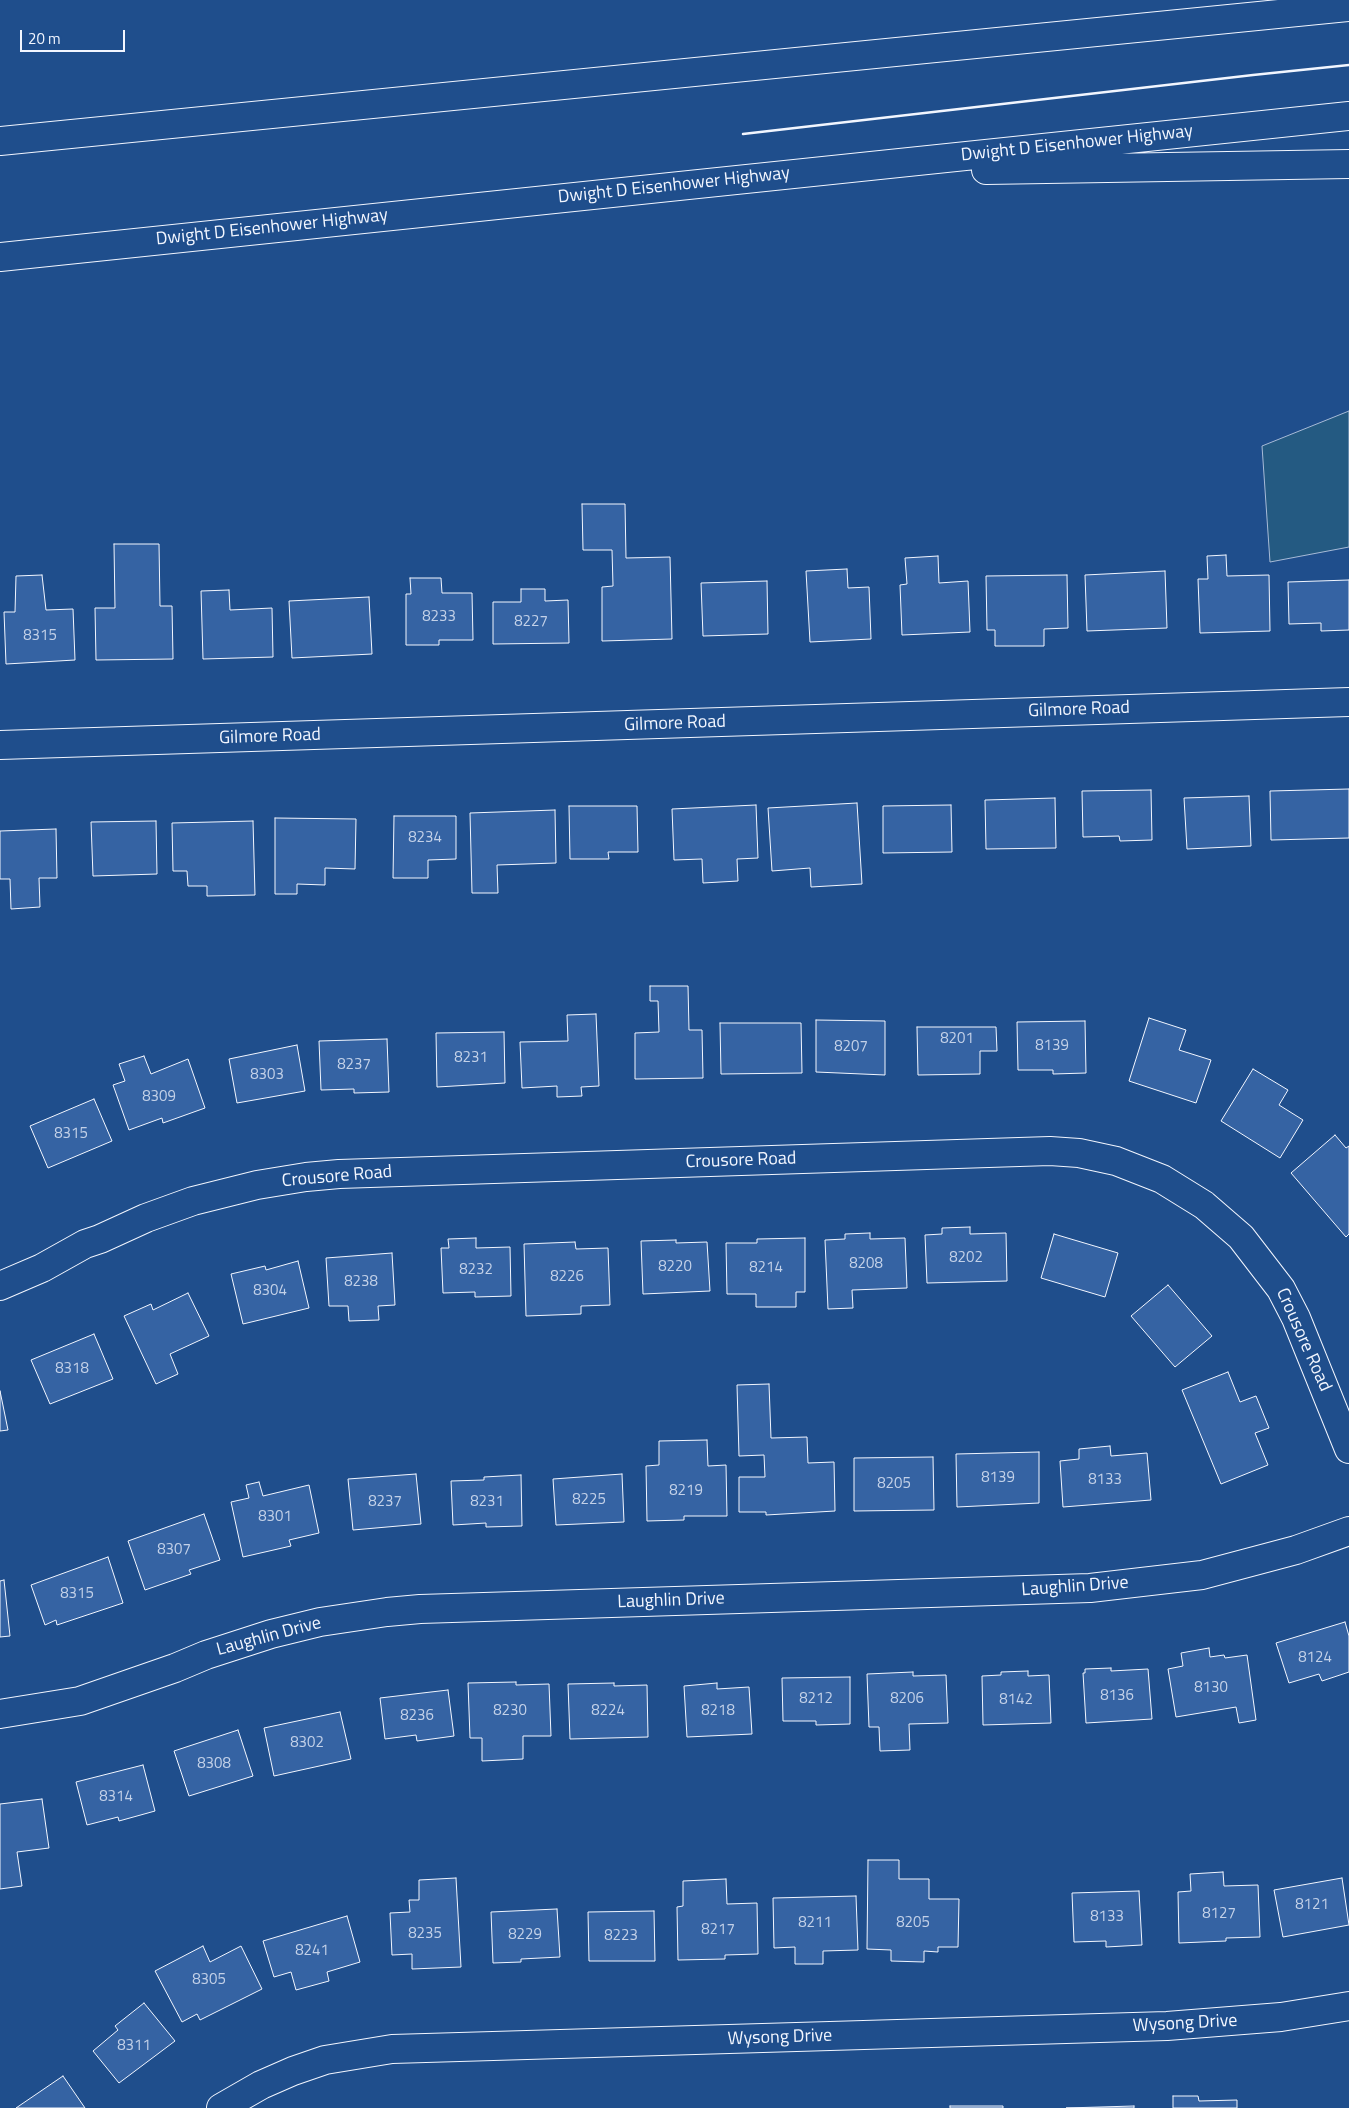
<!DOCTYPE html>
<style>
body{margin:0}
#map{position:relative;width:1349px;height:2108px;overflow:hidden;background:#1f4e8c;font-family:"Titillium Web",sans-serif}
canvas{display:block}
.scale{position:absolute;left:20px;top:30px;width:105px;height:22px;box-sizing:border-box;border:2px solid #f2f6ff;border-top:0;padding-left:6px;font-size:15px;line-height:18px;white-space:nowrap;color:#f2f6ff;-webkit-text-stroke:4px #1f4e8c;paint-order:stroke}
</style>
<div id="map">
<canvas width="1349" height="2108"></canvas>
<div class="scale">20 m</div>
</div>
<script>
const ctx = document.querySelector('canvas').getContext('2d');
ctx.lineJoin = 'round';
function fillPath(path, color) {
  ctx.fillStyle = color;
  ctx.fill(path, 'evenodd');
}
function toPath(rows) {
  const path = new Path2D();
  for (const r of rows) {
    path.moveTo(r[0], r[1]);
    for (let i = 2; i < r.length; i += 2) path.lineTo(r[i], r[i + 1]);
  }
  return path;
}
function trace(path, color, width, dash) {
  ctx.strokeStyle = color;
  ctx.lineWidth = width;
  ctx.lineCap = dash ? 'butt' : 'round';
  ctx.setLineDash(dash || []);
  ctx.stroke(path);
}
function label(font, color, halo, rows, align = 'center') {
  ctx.font = font + ' "Titillium Web",sans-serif';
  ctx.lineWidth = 4;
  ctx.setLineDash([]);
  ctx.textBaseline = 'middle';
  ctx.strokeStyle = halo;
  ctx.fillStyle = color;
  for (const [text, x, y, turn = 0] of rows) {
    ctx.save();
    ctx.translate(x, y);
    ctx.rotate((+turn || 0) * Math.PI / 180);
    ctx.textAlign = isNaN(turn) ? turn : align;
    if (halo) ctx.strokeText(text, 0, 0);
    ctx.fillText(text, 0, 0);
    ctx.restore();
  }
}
const green = toPath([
 [1349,411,1349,547,1270,562,1262,446,1349,411]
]);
fillPath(green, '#245a82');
trace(green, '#a8bbd7', 1);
const building = toPath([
 [582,504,625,504,626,558,670,557,672,639,602,641,602,587,613,586,612,550,583,550,582,504],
 [114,544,159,544,160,606,172,606,173,659,96,660,95,608,115,608,114,544],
 [1226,555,1227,576,1269,575,1270,631,1200,633,1198,579,1208,579,1207,556,1226,555],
 [938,556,939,583,968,581,970,632,902,635,900,585,907,584,905,558,938,556],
 [847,569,848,588,869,587,871,639,810,642,806,571,847,569],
 [1165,571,1167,628,1087,631,1085,575,1165,571],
 [42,575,46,610,73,609,75,660,6,664,4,612,15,612,16,576,42,575],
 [1067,575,1068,628,1044,629,1044,646,995,646,995,630,987,630,986,576,1067,575],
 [410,578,441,578,442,593,472,593,473,640,439,640,439,645,406,645,406,594,411,594,410,578],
 [1349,580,1349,630,1321,631,1321,623,1289,624,1288,582,1349,580],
 [767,581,768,634,703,636,701,583,767,581],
 [521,589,545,589,545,601,568,600,569,643,493,644,493,602,521,602,521,589],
 [229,590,230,610,272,608,273,657,203,659,201,591,229,590],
 [369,597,372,654,292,658,289,601,369,597],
 [1349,789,1349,838,1271,840,1270,791,1349,789],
 [1151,790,1152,840,1120,841,1119,836,1083,837,1082,791,1151,790],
 [1249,796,1251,846,1187,849,1184,798,1249,796],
 [1055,798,1056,848,986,849,985,800,1055,798],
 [857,803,862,884,811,887,810,868,772,871,768,808,857,803],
 [756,805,758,858,737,859,738,881,703,883,702,859,674,860,672,809,756,805],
 [951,805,952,852,883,853,883,806,951,805],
 [569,806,637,806,638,852,608,852,609,859,570,859,569,806],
 [555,810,556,863,497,865,498,893,472,893,470,813,555,810],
 [394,816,456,816,456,859,428,860,428,878,393,878,394,816],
 [275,818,356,819,355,869,325,868,325,885,297,884,297,894,275,894,275,818],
 [156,821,157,874,93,876,91,822,156,821],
 [253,821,255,895,207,896,207,886,188,886,187,871,173,871,172,823,253,821],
 [56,829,57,878,39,878,40,907,11,909,10,879,0,879,0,831,56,829],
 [650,986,688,986,689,1030,702,1030,703,1078,635,1079,635,1033,659,1032,658,1001,650,1001,650,986],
 [596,1014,599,1086,581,1087,582,1096,557,1097,557,1086,522,1088,520,1042,568,1041,567,1015,596,1014],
 [1149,1018,1186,1030,1179,1050,1211,1060,1196,1103,1129,1081,1149,1018],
 [816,1020,885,1021,885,1075,816,1072,816,1020],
 [1085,1021,1086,1073,1053,1074,1053,1070,1018,1070,1017,1022,1085,1021],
 [720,1023,801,1023,802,1073,721,1074,720,1023],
 [917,1027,996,1027,997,1051,980,1051,980,1074,918,1075,917,1027],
 [504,1032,505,1083,437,1087,436,1033,504,1032],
 [387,1039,389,1092,354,1093,354,1089,321,1090,319,1041,387,1039],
 [297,1045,305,1091,237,1103,229,1059,297,1045],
 [144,1056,151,1074,188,1059,205,1108,163,1123,162,1118,129,1130,113,1085,125,1081,119,1064,144,1056],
 [1253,1069,1288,1090,1279,1105,1303,1120,1280,1158,1221,1121,1253,1069],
 [94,1099,112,1141,48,1168,30,1126,94,1099],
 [1335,1135,1346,1148,1349,1146,1349,1234,1346,1237,1291,1173,1335,1135],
 [970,1227,970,1234,1006,1233,1007,1281,927,1283,925,1235,942,1234,942,1228,970,1227],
 [870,1233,870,1239,905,1238,907,1288,852,1290,853,1308,828,1309,825,1240,845,1239,845,1234,870,1233],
 [1054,1234,1118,1253,1105,1297,1041,1278,1054,1234],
 [476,1238,476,1248,510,1247,511,1296,475,1297,475,1292,443,1293,441,1248,449,1248,448,1239,476,1238],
 [805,1238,805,1292,796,1292,796,1307,756,1307,756,1294,727,1294,726,1243,757,1243,757,1239,805,1238],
 [676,1240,676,1243,707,1242,710,1291,643,1294,641,1241,676,1240],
 [575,1242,576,1249,608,1248,610,1305,581,1306,581,1314,526,1316,524,1244,575,1242],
 [392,1253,395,1305,378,1306,379,1320,349,1321,348,1306,329,1306,326,1258,392,1253],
 [298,1261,309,1308,243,1324,231,1274,265,1266,266,1270,298,1261],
 [1168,1285,1212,1336,1175,1367,1131,1316,1168,1285],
 [188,1293,209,1336,170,1354,178,1374,156,1384,124,1316,151,1304,153,1310,188,1293],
 [94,1334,113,1379,50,1404,31,1360,94,1334],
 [1228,1372,1240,1402,1256,1396,1269,1428,1255,1433,1268,1465,1221,1484,1182,1390,1228,1372],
 [769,1384,771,1438,807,1437,808,1463,834,1462,835,1511,766,1515,766,1512,739,1512,739,1477,765,1477,764,1455,739,1456,737,1385,769,1384],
 [0,1391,8,1430,0,1431,0,1391],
 [707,1440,708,1466,726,1465,727,1516,684,1516,684,1520,647,1521,646,1466,659,1465,659,1441,707,1440],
 [1110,1446,1111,1456,1147,1453,1151,1500,1063,1507,1060,1461,1079,1459,1079,1449,1110,1446],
 [1039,1452,1039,1503,957,1507,956,1454,1039,1452],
 [933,1457,934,1510,854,1511,854,1458,933,1457],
 [416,1474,421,1524,353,1530,348,1479,416,1474],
 [622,1474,624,1522,556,1525,553,1479,622,1474],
 [521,1475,522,1526,486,1527,486,1523,453,1525,451,1481,484,1480,484,1477,521,1475],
 [259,1482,263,1496,309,1485,319,1533,289,1540,291,1546,243,1557,231,1502,249,1498,246,1485,259,1482],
 [204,1514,220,1560,189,1570,191,1574,145,1590,128,1541,204,1514],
 [108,1557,123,1603,57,1625,56,1620,45,1625,31,1585,108,1557],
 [4,1580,10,1636,0,1637,0,1581,4,1580],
 [1345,1622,1349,1636,1349,1672,1322,1681,1319,1674,1289,1683,1276,1643,1345,1622],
 [1209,1648,1210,1657,1224,1655,1225,1658,1247,1655,1256,1720,1239,1723,1236,1707,1176,1717,1168,1669,1183,1666,1181,1653,1209,1648],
 [1111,1668,1111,1671,1148,1669,1152,1719,1086,1723,1083,1673,1085,1673,1085,1669,1111,1668],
 [1028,1671,1028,1676,1049,1675,1051,1723,983,1725,982,1676,1001,1675,1001,1672,1028,1671],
 [913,1672,913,1676,946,1675,948,1723,909,1724,910,1750,880,1751,879,1727,869,1727,867,1674,913,1672],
 [850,1677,850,1724,816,1725,816,1721,783,1721,782,1678,850,1677],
 [516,1682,516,1685,549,1684,551,1736,523,1736,523,1759,482,1761,482,1738,470,1738,468,1683,516,1682],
 [614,1683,614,1686,647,1685,648,1737,570,1739,568,1684,614,1683],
 [717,1683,717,1689,749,1687,752,1734,687,1737,684,1686,717,1683],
 [448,1690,454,1736,417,1741,416,1735,385,1739,380,1698,448,1690],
 [340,1712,351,1759,274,1776,264,1728,340,1712],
 [238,1730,253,1776,189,1796,174,1751,238,1730],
 [143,1765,155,1811,119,1821,118,1817,87,1825,76,1782,143,1765],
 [42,1799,49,1848,17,1852,22,1886,0,1889,0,1804,42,1799],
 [868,1860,899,1860,899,1879,929,1879,929,1899,959,1899,958,1947,938,1947,938,1952,924,1951,924,1962,891,1961,891,1950,867,1949,868,1860],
 [1223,1872,1224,1886,1258,1885,1260,1937,1226,1938,1226,1941,1179,1943,1178,1892,1191,1891,1190,1874,1223,1872],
 [456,1878,461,1967,412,1969,412,1954,392,1955,390,1913,410,1912,409,1900,419,1900,419,1880,456,1878],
 [1342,1878,1349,1925,1283,1937,1274,1890,1342,1878],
 [726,1879,727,1904,757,1903,758,1954,725,1955,725,1959,678,1960,677,1907,683,1906,683,1881,726,1879],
 [1139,1891,1142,1945,1106,1947,1106,1941,1074,1942,1072,1893,1139,1891],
 [856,1896,858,1950,823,1951,823,1964,795,1964,795,1947,774,1948,773,1898,856,1896],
 [557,1909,560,1957,521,1959,521,1962,493,1963,491,1912,557,1909],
 [654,1911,655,1961,589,1961,588,1912,654,1911],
 [347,1916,360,1962,327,1972,329,1981,296,1990,291,1972,274,1977,263,1941,347,1916],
 [203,1946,210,1962,241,1946,262,1989,200,2020,197,2014,182,2022,155,1971,203,1946],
 [144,2003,175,2041,119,2083,93,2051,118,2030,115,2026,144,2003],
 [63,2076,85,2108,16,2108,63,2076],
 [1173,2096,1198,2096,1199,2101,1237,2100,1237,2108,1173,2108,1173,2096],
 [950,2106,1003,2106,1003,2108,950,2108,950,2106],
 [1134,2106,1134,2108,1066,2108,1134,2106]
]);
fillPath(building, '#3563a3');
trace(building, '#f2f6ff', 1);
const minor = toPath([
 [0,745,1349,702],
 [0,1286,42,1268,85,1244,100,1239,146,1218,193,1201,257,1185,306,1177,339,1174,1050,1151,1079,1153,1116,1161,1162,1179,1204,1205,1241,1237,1281,1289,1296,1318,1349,1449],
 [0,1714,80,1701,175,1668,206,1655,271,1634,320,1622,387,1612,420,1609,1090,1588,1202,1575,1296,1550,1349,1531],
 [221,2108,261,2085,293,2071,325,2060,392,2049,1167,2026,1281,2017,1349,2006]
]);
const highway = toPath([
 [0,141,1349,7],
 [986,170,1349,164],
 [0,257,1349,116]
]);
trace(minor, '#f2f6ff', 30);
trace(highway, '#f2f6ff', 30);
trace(minor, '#1f4e8c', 28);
trace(highway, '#1f4e8c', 28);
trace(toPath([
 [743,134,1253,75,1349,65]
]), '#f2f6ff', 2.5);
label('15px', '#c3d1e8', null, [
 ["8233",439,617],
 ["8227",531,622],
 ["8315",40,636],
 ["8234",425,838],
 ["8201",957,1039],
 ["8139",1052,1046],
 ["8207",851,1047],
 ["8231",471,1058],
 ["8237",354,1065],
 ["8303",267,1075],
 ["8309",159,1097],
 ["8315",71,1134],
 ["8202",966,1258],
 ["8208",866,1264],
 ["8220",675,1267],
 ["8214",766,1268],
 ["8232",476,1270],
 ["8226",567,1277],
 ["8238",361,1282],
 ["8304",270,1291],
 ["8318",72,1369],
 ["8139",998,1478],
 ["8133",1105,1480],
 ["8205",894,1484],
 ["8219",686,1491],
 ["8225",589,1500],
 ["8237",385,1502],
 ["8231",487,1502],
 ["8301",275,1517],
 ["8307",174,1550],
 ["8315",77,1594],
 ["8124",1315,1658],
 ["8130",1211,1688],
 ["8136",1117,1696],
 ["8212",816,1699],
 ["8206",907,1699],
 ["8142",1016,1700],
 ["8230",510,1711],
 ["8224",608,1711],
 ["8218",718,1711],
 ["8236",417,1716],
 ["8302",307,1743],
 ["8308",214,1764],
 ["8314",116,1797],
 ["8121",1312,1905],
 ["8127",1219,1914],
 ["8133",1107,1917],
 ["8211",815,1923],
 ["8205",913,1923],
 ["8217",718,1930],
 ["8235",425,1934],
 ["8229",525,1935],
 ["8223",621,1936],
 ["8241",312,1951],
 ["8305",209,1980],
 ["8311",134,2046]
]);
label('18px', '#f2f6ff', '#1f4e8c', [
 ["Dwight D Eisenhower Highway",1077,144,-6],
 ["Dwight D Eisenhower Highway",674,186,-6],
 ["Dwight D Eisenhower Highway",272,228,-6],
 ["Gilmore Road",1079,710,-2],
 ["Gilmore Road",675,724,-2],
 ["Gilmore Road",270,737,-2],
 ["Crousore Road",741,1161,-2],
 ["Crousore Road",337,1177,-5],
 ["Crousore Road",1303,1340,66],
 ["Laughlin Drive",1075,1587,-4],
 ["Laughlin Drive",671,1601,-2],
 ["Laughlin Drive",269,1637,-15],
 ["Wysong Drive",1185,2024,-3],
 ["Wysong Drive",780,2038,-2]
]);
</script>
